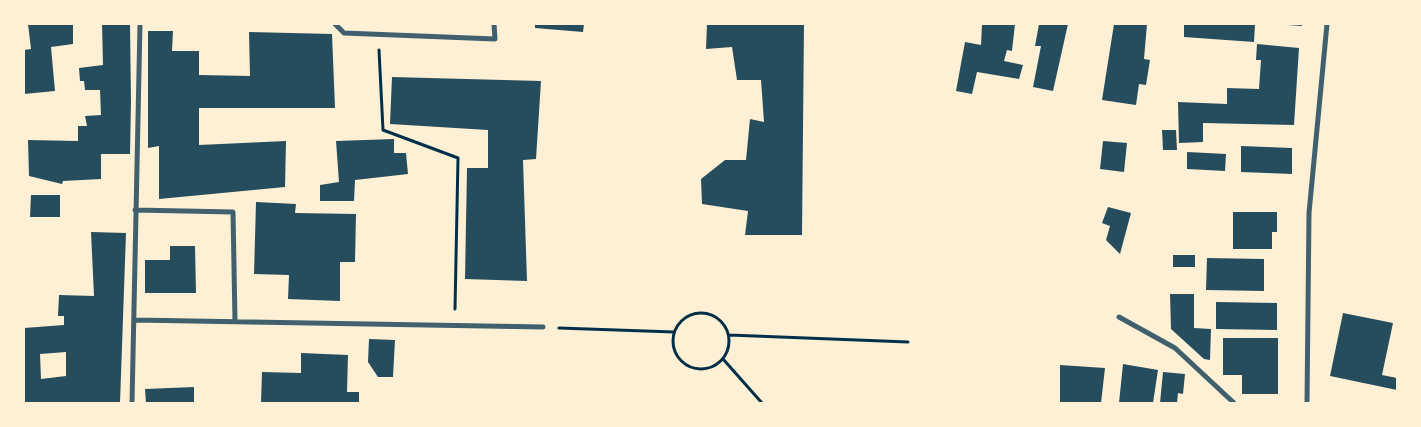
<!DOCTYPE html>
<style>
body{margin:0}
#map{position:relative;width:1421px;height:427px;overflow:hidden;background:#fdf0d5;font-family:"Zilla Slab",serif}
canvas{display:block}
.frame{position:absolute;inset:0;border:25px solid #fdf0d5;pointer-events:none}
</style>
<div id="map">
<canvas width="1421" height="427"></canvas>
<div class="frame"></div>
</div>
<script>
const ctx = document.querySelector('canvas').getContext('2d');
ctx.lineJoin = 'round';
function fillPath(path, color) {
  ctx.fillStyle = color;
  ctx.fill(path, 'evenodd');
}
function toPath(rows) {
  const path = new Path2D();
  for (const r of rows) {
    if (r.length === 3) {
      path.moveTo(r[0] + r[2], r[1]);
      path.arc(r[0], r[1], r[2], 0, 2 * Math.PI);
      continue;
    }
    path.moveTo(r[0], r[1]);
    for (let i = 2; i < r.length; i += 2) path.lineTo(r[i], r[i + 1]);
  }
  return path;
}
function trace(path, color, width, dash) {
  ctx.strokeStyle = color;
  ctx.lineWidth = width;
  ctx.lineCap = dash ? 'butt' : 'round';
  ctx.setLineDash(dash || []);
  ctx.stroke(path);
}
fillPath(toPath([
 [28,24,73,24,73,44,51,47,55,91,24,94,24,50,31,49],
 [102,24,130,24,131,101,130,154,101,154,101,179,63,181,62,184,29,176,28,140,78,141,78,126,87,126,85,116,101,115,100,90,85,90,84,81,80,81,79,68,103,65],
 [535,24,584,24,583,32,535,28],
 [707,24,804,24,802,235,745,235,748,211,702,204,701,179,725,160,746,160,750,119,764,122,761,80,737,80,732,47,706,49],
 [982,24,1015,24,1012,51,1007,50,1004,61,1023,65,1019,79,977,72,972,94,956,91,965,42,981,45],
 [1039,24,1068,24,1053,91,1033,87,1041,46,1035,46],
 [1114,24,1147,24,1144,59,1150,60,1146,85,1139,84,1136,105,1102,100],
 [1184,24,1255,24,1254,42,1184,37],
 [1287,24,1302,24,1302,26,1287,25],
 [148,31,173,31,172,51,199,51,199,75,250,76,249,32,332,34,335,108,199,108,199,145,286,141,285,187,159,199,159,146,148,148],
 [1257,44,1299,48,1294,125,1203,123,1203,142,1179,143,1178,102,1227,104,1227,88,1259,89,1261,60,1256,60],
 [392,77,541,81,536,159,523,160,527,281,465,279,467,168,488,168,488,130,390,124],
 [1162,130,1176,130,1177,150,1163,150],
 [394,139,394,153,406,153,408,174,355,180,354,201,320,201,320,185,339,182,336,141],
 [1103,141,1127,143,1124,172,1100,169],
 [1241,146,1292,148,1292,174,1241,172],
 [1187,152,1226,154,1225,171,1187,169],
 [31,195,60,195,60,217,30,217],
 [256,202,296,204,295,213,356,214,355,262,340,262,340,301,288,299,289,275,254,274],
 [1108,207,1131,213,1120,254,1106,240,1110,226,1102,223],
 [1233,212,1277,212,1277,232,1272,232,1272,249,1233,249],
 [91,232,126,233,120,403,24,403,24,328,64,325,64,316,58,316,59,295,94,296],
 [66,352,66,376,41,379,40,354],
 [170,246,195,246,196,293,145,293,145,260,170,260],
 [1173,255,1195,255,1195,267,1173,267],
 [1207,258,1264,259,1264,291,1206,290],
 [1170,294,1194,294,1194,328,1211,329,1210,360,1204,359,1171,329],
 [1216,302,1277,303,1277,330,1216,329],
 [1343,313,1393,323,1382,375,1397,378,1397,390,1330,376],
 [1223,338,1278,338,1278,394,1242,394,1242,375,1223,375],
 [369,339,395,340,393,377,378,377,368,362],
 [301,353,348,355,347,392,359,392,359,403,261,403,262,372,301,373],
 [1123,364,1158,370,1153,403,1119,403],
 [1060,365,1105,368,1101,403,1060,403],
 [1163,372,1185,374,1183,394,1178,393,1177,403,1160,403],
 [194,387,194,403,146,403,145,389]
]), '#264d5e');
trace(toPath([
 [379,50,383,130,458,158,455,309],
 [701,341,28],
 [559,328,674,332],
 [729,335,908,342],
 [723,359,762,403]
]), '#003049', 3);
trace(toPath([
 [335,24,344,33,495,39,494,24],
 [135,210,233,212,235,321],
 [1119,317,1175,348,1234,403],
 [134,320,543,327],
 [132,403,140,24],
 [1307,403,1309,213,1327,24]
]), '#3f606c', 5);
</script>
